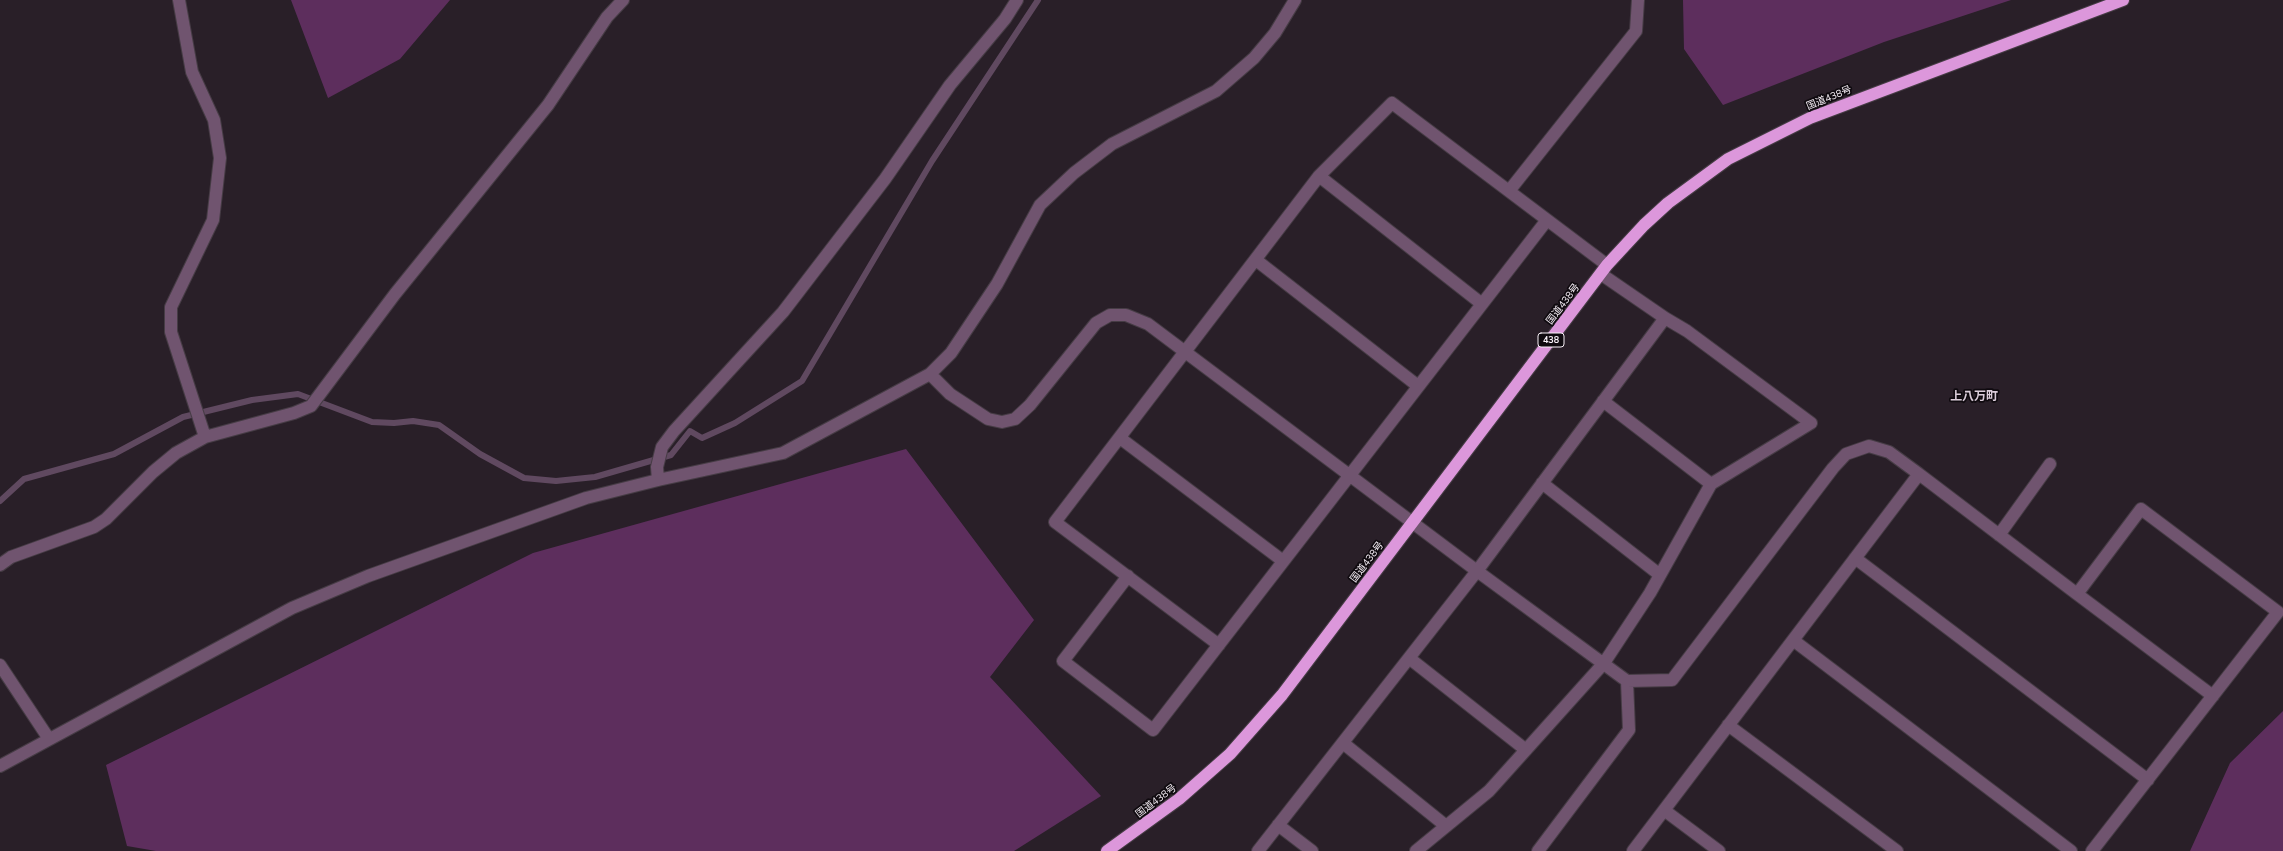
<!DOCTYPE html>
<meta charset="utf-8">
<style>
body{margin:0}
canvas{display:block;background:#291f28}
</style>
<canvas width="2283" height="851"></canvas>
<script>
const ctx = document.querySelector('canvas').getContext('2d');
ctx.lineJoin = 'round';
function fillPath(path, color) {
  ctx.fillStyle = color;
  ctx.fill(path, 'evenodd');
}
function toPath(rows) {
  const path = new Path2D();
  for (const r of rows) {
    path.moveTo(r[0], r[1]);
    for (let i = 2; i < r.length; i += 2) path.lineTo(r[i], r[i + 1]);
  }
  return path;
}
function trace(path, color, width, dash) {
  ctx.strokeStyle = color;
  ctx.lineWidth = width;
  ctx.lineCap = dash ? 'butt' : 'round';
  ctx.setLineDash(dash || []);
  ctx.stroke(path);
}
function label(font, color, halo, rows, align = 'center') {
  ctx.font = font + ' Mulish,"Noto Sans JP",sans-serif';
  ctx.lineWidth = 3.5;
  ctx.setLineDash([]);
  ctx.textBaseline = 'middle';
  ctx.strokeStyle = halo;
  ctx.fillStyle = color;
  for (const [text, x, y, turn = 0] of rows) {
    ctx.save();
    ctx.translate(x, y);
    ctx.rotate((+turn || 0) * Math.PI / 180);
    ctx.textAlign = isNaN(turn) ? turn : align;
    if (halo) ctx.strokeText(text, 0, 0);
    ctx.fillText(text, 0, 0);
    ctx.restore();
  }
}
fillPath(toPath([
 [291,0,450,0,400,59,328,98],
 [1683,0,2011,0,1884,42,1723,105,1684,49],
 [906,449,1034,620,990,677,1101,796,1014,851,156,851,127,846,106,765,533,553],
 [2283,711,2283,851,2190,851,2230,763]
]), '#5d2e5d');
trace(toPath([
 [0,501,24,479,114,454,183,417,252,400,298,394,372,422,394,423,413,421,439,425,480,454,524,478,556,481,595,477,671,455,690,431,702,438,735,423,802,381,932,161,1038,0]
]), '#604960', 6);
const minor = toPath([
 [179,0,192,72,214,120,220,158,213,220,171,307,171,332,205,437],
 [1319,176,1482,304],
 [1509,191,1636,31,1638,0],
 [1256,260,1418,386],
 [930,374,950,394,988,419,1002,422,1015,419,1030,405,1096,323,1110,315,1126,315,1148,324,1477,571,1627,681,1672,680,1833,468,1846,454,1869,446,1889,452,1919,474,1633,851],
 [1603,401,1711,484],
 [1120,438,1283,561],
 [1919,474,2077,594,2141,509,2278,612,2092,851],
 [658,480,657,467,662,447,674,431,783,312,885,179,950,85,1005,19,1017,0],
 [1542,483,1660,575],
 [1999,535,2050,464],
 [1855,558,2148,780],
 [0,565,11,557,94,527,106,519,153,472,176,453,205,437,294,413,311,406,395,294,548,105,607,17,623,0],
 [1128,576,1063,661,1153,730,1547,220],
 [2077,594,2213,696],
 [1793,640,2071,851],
 [1219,645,1055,522,1319,176,1392,103,1607,265],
 [1409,658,1526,750],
 [0,665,49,739],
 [1728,725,1897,851],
 [1343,743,1446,826],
 [0,766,292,608,368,576,586,498,658,480,783,453,930,374,951,353,997,284,1040,205,1074,173,1112,144,1216,91,1254,58,1275,33,1295,0],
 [1664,810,1719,851],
 [1278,825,1312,851],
 [1258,851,1477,571,1665,318],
 [1416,851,1489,791,1604,663,1650,593,1711,484,1811,423,1687,331,1665,318,1601,274],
 [1538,851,1629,730,1627,681]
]);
const highway = toPath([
 [1107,851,1179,799,1230,754,1282,695,1607,265,1644,225,1668,203,1728,159,1810,118,2123,0]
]);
trace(minor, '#463c45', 14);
trace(highway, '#463c45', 14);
trace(minor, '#70546f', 12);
trace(highway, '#dc97db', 12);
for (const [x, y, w] of [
 [1551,340,26]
]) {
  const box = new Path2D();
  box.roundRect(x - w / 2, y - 7, w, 14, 3);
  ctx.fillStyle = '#0f0a0f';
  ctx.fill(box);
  trace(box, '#f7f0f7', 1);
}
label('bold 9px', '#f7f0f7', null, [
 ["438",1551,340]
]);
label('10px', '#f7f0f7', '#0f0a0f', [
 ["国道438号",1829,98,-22],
 ["国道438号",1563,304,-53],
 ["国道438号",1367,562,-53],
 ["国道438号",1156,801,-37]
]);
label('bold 12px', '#daccd9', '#0f0a0f', [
 ["上八万町",1974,396]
]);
</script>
